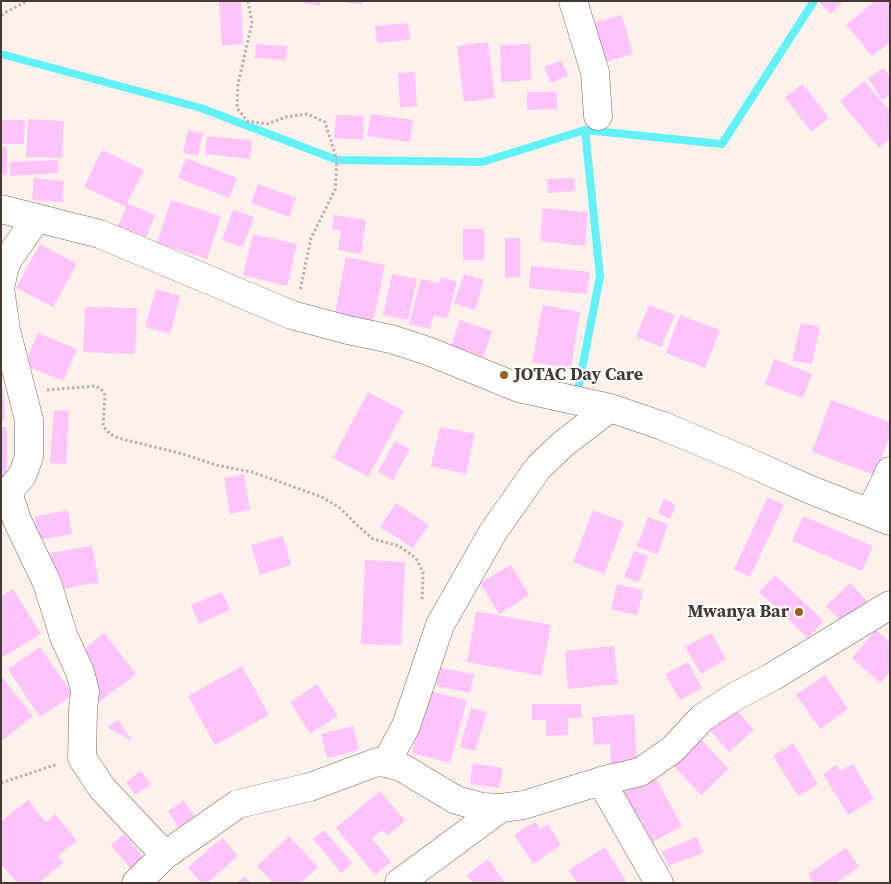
<!DOCTYPE html>
<style>
body{margin:0}
#map{position:relative;width:891px;height:884px;overflow:hidden;background:#fef1ec;font-family:"Source Serif 4",serif}
canvas{display:block}
.frame{position:absolute;inset:0;border:2px solid #453934;pointer-events:none}
</style>
<div id="map">
<canvas width="891" height="884"></canvas>
<div class="frame"></div>
</div>
<script>
const ctx = document.querySelector('canvas').getContext('2d');
ctx.lineJoin = 'round';
function toPath(rows) {
  const path = new Path2D();
  for (const r of rows) {
    path.moveTo(r[0], r[1]);
    for (let i = 2; i < r.length; i += 2) path.lineTo(r[i], r[i + 1]);
  }
  return path;
}
function trace(path, color, width, dash) {
  ctx.strokeStyle = color;
  ctx.lineWidth = width;
  ctx.lineCap = dash ? 'butt' : 'round';
  ctx.setLineDash(dash || []);
  ctx.stroke(path);
}
function fillPath(path, color) {
  ctx.fillStyle = color;
  ctx.fill(path, 'evenodd');
}
function label(font, color, halo, rows, align = 'center') {
  ctx.font = font + ' "Source Serif 4",serif';
  ctx.lineWidth = 4.5;
  ctx.setLineDash([]);
  ctx.textBaseline = 'middle';
  ctx.strokeStyle = halo;
  ctx.fillStyle = color;
  for (const [text, x, y, turn = 0] of rows) {
    ctx.save();
    ctx.translate(x, y);
    ctx.rotate((+turn || 0) * Math.PI / 180);
    ctx.textAlign = isNaN(turn) ? turn : align;
    if (halo) ctx.strokeText(text, 0, 0);
    ctx.fillText(text, 0, 0);
    ctx.restore();
  }
}
trace(toPath([
 [1,54,201,108,337,160,482,162,585,130,722,144,814,1],
 [578,390,600,276,585,130]
]), '#62f1f7', 8);
fillPath(toPath([
 [219,1,241,1,243,44,222,46],
 [297,1,320,1,320,6],
 [346,1,362,1,362,4,346,3],
 [818,1,843,1,831,14],
 [875,1,890,1,890,42,872,56,846,25],
 [622,15,633,54,599,64,588,24],
 [408,23,410,40,377,43,375,26],
 [488,42,495,98,464,102,457,46],
 [256,44,287,46,286,60,255,58],
 [530,44,531,80,501,82,500,45],
 [561,60,568,75,551,83,544,67],
 [884,68,890,77,890,95,882,100,868,78],
 [415,72,417,106,400,108,398,73],
 [864,81,890,111,890,139,879,148,840,101],
 [803,84,829,118,811,132,785,97],
 [527,92,557,92,557,109,527,110],
 [371,114,413,120,410,142,367,136],
 [336,115,364,116,363,140,334,138],
 [28,119,64,121,62,158,26,157],
 [1,120,25,120,24,144,1,144],
 [188,130,203,133,198,156,183,153],
 [207,136,252,140,250,159,205,154],
 [1,147,7,147,7,175,1,175],
 [102,150,144,170,127,203,155,215,146,237,118,226,126,207,84,187],
 [186,158,237,178,229,198,178,178],
 [58,160,58,173,10,176,10,162],
 [34,178,64,181,62,202,32,200],
 [574,178,575,191,548,193,547,179],
 [258,184,296,198,289,217,251,203],
 [171,200,221,216,207,259,157,243],
 [543,208,588,212,585,246,540,241],
 [233,210,254,217,243,247,222,240],
 [334,215,366,220,361,254,338,250,341,231,332,229],
 [463,229,484,229,484,260,463,260],
 [253,234,297,244,287,286,243,275],
 [505,238,520,238,520,277,505,278],
 [40,244,77,264,53,307,16,288],
 [346,257,385,265,372,326,334,318],
 [531,266,590,272,587,294,529,288],
 [392,274,417,279,408,320,383,315],
 [464,274,484,280,475,310,454,303],
 [441,277,457,282,447,319,434,315,430,329,409,324,421,279,439,283],
 [156,289,180,296,170,334,145,327],
 [543,305,580,312,571,368,532,362],
 [649,305,675,315,661,347,636,337],
 [85,307,137,308,135,354,83,352],
 [680,315,720,330,705,368,666,353],
 [460,320,492,331,483,357,451,345],
 [801,323,820,327,812,364,792,361],
 [38,333,77,349,63,381,24,365],
 [774,359,812,374,803,398,765,384],
 [1,389,3,389,5,419,1,420],
 [368,392,404,411,368,477,333,458],
 [831,400,890,422,890,435,875,475,812,452],
 [54,410,69,411,66,464,50,463],
 [1,427,7,427,7,482,1,482],
 [440,427,475,434,466,474,431,466],
 [395,441,410,449,393,480,378,472],
 [244,474,250,510,230,514,224,478],
 [768,497,784,505,750,577,734,569],
 [664,499,676,505,670,519,658,513],
 [396,503,429,525,413,548,380,527],
 [68,510,72,534,39,540,34,517],
 [593,510,624,522,604,574,573,562],
 [803,516,873,546,862,571,792,541],
 [648,517,668,524,658,554,637,547],
 [283,536,291,565,260,575,251,545],
 [92,546,99,582,57,590,50,553],
 [634,551,648,556,639,582,624,577],
 [365,560,405,562,401,645,361,644],
 [511,565,529,595,499,614,480,583],
 [775,575,824,621,808,638,759,592],
 [850,583,867,601,843,623,826,606],
 [617,584,643,590,637,615,611,609],
 [13,589,41,634,1,658,1,596],
 [222,592,230,610,199,624,191,605],
 [476,611,551,625,541,676,467,662],
 [876,630,890,642,890,672,880,683,852,658],
 [104,633,136,674,91,708,82,651],
 [711,633,726,659,701,674,685,647],
 [614,646,618,684,568,689,565,651],
 [40,647,73,695,40,717,8,669],
 [688,662,702,688,680,700,665,674],
 [242,666,269,715,215,745,188,696],
 [440,668,474,674,470,693,436,686],
 [825,675,848,709,820,729,796,695],
 [1,676,33,716,3,740,1,738],
 [317,684,338,716,310,734,290,702],
 [429,691,467,700,450,763,412,753],
 [532,704,581,704,582,718,568,718,568,735,546,736,546,720,532,720],
 [734,707,754,730,729,752,709,729],
 [471,708,487,712,475,751,460,747],
 [634,714,637,765,611,767,610,744,594,745,592,717],
 [118,720,133,742,107,727],
 [353,726,359,750,327,758,321,734],
 [699,737,729,769,701,795,671,763],
 [793,743,818,784,798,796,773,756],
 [473,763,503,768,499,788,470,784],
 [853,764,874,799,848,815,823,774,836,765,840,771],
 [141,771,151,784,135,795,126,782],
 [654,775,682,826,649,844,621,793],
 [380,791,405,821,387,836,382,830,372,838,391,862,375,875,336,828],
 [28,800,46,822,55,814,77,841,58,856,63,863,39,883,17,883,1,864,1,818,3,820],
 [184,800,195,817,178,827,168,811],
 [535,822,540,829,548,824,561,845,533,864,514,835],
 [324,830,352,863,341,873,313,839],
 [124,834,144,858,131,869,111,845],
 [289,836,318,867,301,883,273,883,257,866],
 [697,837,703,853,668,866,662,851],
 [222,838,238,856,207,883,201,883,188,867],
 [605,847,626,881,623,883,577,883,569,870],
 [846,848,859,867,836,883,813,883,808,874],
 [488,859,505,883,473,883,467,875],
 [244,876,251,883,237,883]
]), '#fdc4fc');
const minor = toPath([
 [573,1,595,72,598,116],
 [1,209,100,234,292,315,348,330,391,339,428,351,519,388,610,408,663,426,739,458,811,490,890,521],
 [1,284,4,269,8,259,37,218],
 [1,295,6,330,29,420,29,457,22,476,8,492,1,496],
 [8,492,17,520,47,583,64,637,80,672,85,691,83,710,82,758,102,788,165,855],
 [870,513,890,471],
 [386,763,406,726,440,625,493,532,538,468,563,444,610,408],
 [601,781,659,883],
 [136,883,165,855,238,804,310,787,377,762,386,763,401,767,456,800,482,807,501,808,524,805,601,781,640,772,672,750,702,718,734,697,772,677,890,605],
 [399,883,501,808]
]);
trace(minor, '#7f6458', 29);
trace(toPath([
 [248,1,252,23,238,84,237,108,247,121,267,124,286,117,307,114,325,122,337,160,335,190,311,238,300,291],
 [1,15,27,1],
 [47,390,95,386,101,389,105,395,103,426,110,434,118,438,183,454,216,465,252,472,322,497,340,508,357,525,373,539,399,546,416,558,423,572,422,601],
 [1,783,58,764]
]), '#beb1ac', 3, [2.5, 2.5]);
trace(minor, '#fff', 28);
for (const [x, y, r, color] of [
 [504,375,5,"#936311"],
 [799,612,5,"#936311"]
]) {
  const dot = new Path2D();
  dot.arc(x, y, r, 0, 2 * Math.PI);
  ctx.fillStyle = color;
  ctx.fill(dot);
  trace(dot, '#fff', 2);
}
label('bold 18px', '#453934', '#fff', [
 ["JOTAC Day Care",514,375],
 ["Mwanya Bar",789,612,"right"]
], 'left');
</script>
